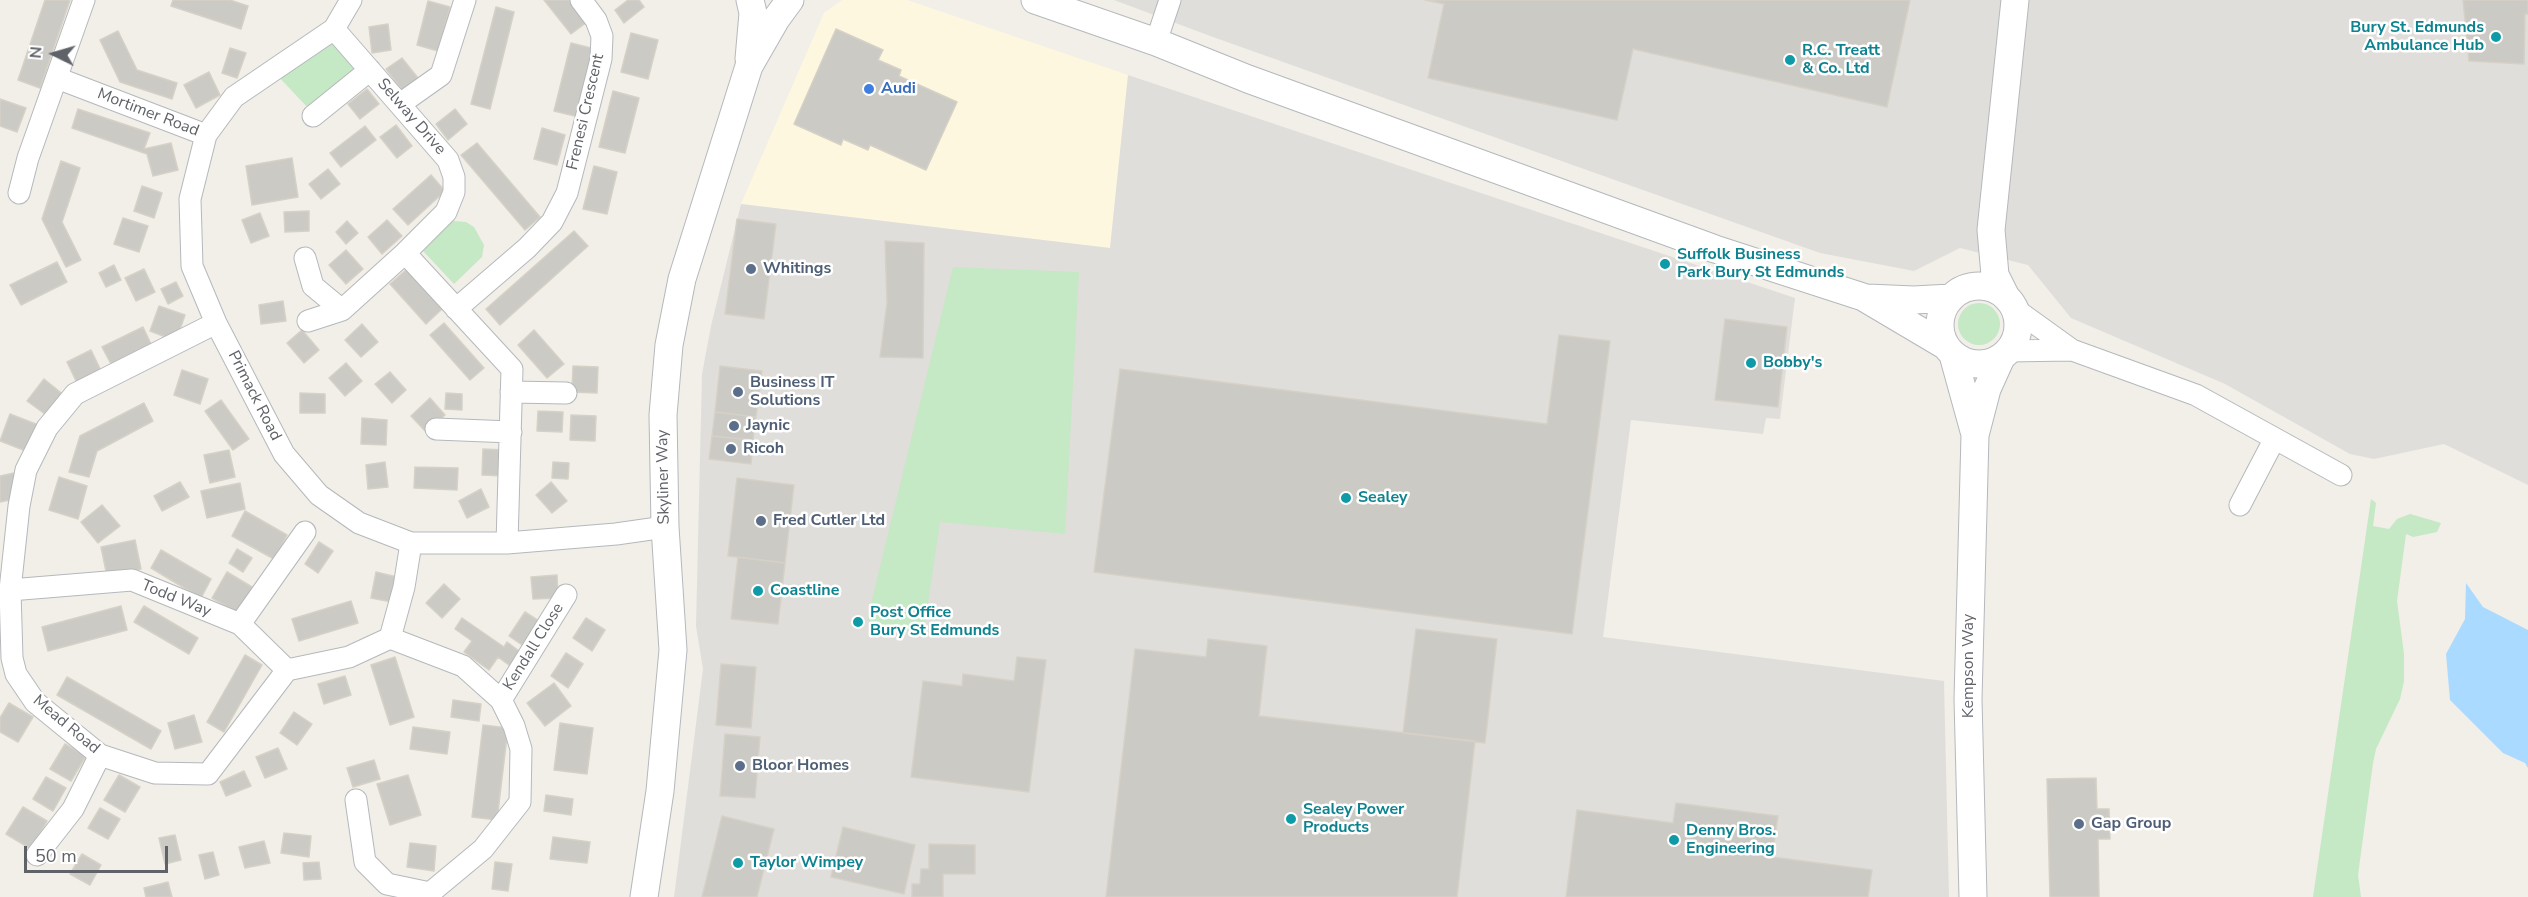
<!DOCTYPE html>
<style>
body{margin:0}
#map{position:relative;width:2528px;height:897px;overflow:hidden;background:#f1efe8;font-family:"Nunito Sans",sans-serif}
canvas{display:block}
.north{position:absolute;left:24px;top:24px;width:60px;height:60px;-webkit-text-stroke:4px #fff;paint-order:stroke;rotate:275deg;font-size:16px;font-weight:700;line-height:24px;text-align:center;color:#5f6368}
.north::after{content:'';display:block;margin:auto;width:21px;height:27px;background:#5f6368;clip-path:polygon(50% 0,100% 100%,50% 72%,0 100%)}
.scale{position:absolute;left:24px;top:846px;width:144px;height:27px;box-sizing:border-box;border:3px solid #5f6368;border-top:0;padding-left:8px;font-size:18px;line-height:21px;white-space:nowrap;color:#5f6368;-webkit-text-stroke:4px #fff;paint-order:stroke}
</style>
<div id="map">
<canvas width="2528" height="897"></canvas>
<div class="north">N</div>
<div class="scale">50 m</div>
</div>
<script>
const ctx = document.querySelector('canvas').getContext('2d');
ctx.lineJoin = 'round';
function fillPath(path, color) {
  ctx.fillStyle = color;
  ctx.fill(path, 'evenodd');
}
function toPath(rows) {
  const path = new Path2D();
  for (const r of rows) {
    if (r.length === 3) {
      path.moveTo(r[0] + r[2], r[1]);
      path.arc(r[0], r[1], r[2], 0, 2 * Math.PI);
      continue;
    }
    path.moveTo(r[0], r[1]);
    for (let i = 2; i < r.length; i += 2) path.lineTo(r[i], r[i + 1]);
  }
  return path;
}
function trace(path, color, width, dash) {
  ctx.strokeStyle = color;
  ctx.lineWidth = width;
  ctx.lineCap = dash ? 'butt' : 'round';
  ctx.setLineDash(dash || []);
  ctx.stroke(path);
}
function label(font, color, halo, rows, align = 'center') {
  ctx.font = font + ' "Nunito Sans",sans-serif';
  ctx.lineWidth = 5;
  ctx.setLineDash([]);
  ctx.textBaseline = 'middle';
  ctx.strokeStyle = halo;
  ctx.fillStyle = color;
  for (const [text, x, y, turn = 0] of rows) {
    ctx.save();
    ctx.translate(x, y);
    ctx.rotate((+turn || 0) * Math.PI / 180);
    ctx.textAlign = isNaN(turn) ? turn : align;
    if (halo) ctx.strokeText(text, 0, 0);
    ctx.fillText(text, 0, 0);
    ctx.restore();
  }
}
fillPath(toPath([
 [842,0,907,0,1128,75,1110,248,741,204,824,13]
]), '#fef7e0');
fillPath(toPath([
 [1114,0,2528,0,2528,485,2444,444,2374,459,2350,454,2225,384,2071,318,2028,265,1960,248,1914,271,1820,253,1213,37],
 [1128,75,1795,298,1780,419,1766,418,1763,434,1631,420,1603,637,1944,681,1949,897,674,897,703,669,696,626,702,374,711,326,741,204,1110,248]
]), '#e0deda');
fillPath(toPath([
 [333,37,358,70,309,109,277,75],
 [453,221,466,222,474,227,484,245,482,257,454,284,423,251],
 [953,267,1079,272,1065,534,940,522,924,630,905,631,867,620],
 [1979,324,21],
 [2371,499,2376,503,2373,526,2389,529,2397,519,2410,514,2441,523,2437,532,2413,537,2406,534,2397,601,2404,654,2404,681,2400,699,2376,749,2373,763,2358,875,2361,897,2313,897]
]), '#c5e8c5');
fillPath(toPath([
 [2466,583,2483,607,2528,630,2528,768,2525,763,2503,753,2450,700,2446,654,2465,619]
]), '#aadaff');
const building = toPath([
 [45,0,70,0,40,88,18,80,45,0],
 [173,0,230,0,248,6,241,29,171,6,173,0],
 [544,0,569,0,587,22,571,34,544,0],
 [628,0,639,0,644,7,624,23,615,10,628,0],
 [1425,0,1910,0,1887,107,1633,49,1617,120,1428,78,1444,4,1425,0],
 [2463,0,2528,0,2528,14,2525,14,2524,64,2469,61,2463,0],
 [428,1,450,7,438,51,417,45,428,1],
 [496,7,514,12,490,109,471,104,496,7],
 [388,24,391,50,372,53,369,27,388,24],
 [836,29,883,50,878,60,901,70,899,76,957,102,926,170,870,145,868,150,843,139,841,145,794,124,836,29],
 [118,31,137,70,177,83,172,99,120,82,100,40,118,31],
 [631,33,658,40,648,79,621,72,631,33],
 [571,43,595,49,579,117,554,111,571,43],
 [230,48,246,53,237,78,222,73,230,48],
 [402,58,418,78,402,90,386,69,402,58],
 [209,72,220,95,196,108,184,85,209,72],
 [367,89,379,104,360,119,348,104,367,89],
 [613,91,639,98,625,153,599,147,613,91],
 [0,99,26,108,17,132,0,126,0,99],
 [78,109,150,133,144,149,171,143,178,170,153,176,147,154,72,128,78,109],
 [455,109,467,124,448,140,436,124,455,109],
 [396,125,412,146,397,158,380,137,396,125],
 [365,126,376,140,341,167,330,153,365,126],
 [542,128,565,135,557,165,534,159,542,128],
 [477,143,540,217,525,230,461,155,477,143],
 [292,158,298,197,252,205,246,166,292,158],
 [61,161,80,168,62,222,81,260,66,267,42,219,61,161],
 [594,166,617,172,607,214,583,209,594,166],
 [328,169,340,184,321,199,309,184,328,169],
 [431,175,445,191,408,225,393,209,431,175],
 [142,186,162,193,154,218,134,211,142,186],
 [309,211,309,231,285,232,284,212,309,211],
 [260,213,269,236,251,243,242,220,260,213],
 [123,218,148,226,139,252,114,244,123,218],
 [737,219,776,224,764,319,725,314,737,219],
 [387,220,402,236,382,254,368,237,387,220],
 [347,221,358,233,346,244,336,232,347,221],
 [574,231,588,246,500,325,486,309,574,231],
 [885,241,924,243,923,358,880,357,887,303,885,241],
 [346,250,363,269,346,284,329,265,346,250],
 [57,262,67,282,21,305,10,285,57,262],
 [114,265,121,280,106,287,99,273,114,265],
 [144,269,155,292,136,301,125,278,144,269],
 [407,269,442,309,426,324,390,284,407,269],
 [176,282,183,296,168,304,161,289,176,282],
 [283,301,286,321,261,324,259,305,283,301],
 [159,306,185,315,176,341,150,331,159,306],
 [1725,319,1787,327,1778,407,1715,400,1725,319],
 [444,323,484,368,470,380,430,335,444,323],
 [362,324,378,342,361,357,345,340,362,324],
 [143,327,151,344,111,364,102,347,143,327],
 [302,330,319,350,304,363,287,343,302,330],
 [534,330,564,364,547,378,518,345,534,330],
 [1559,335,1610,341,1572,634,1094,572,1120,369,1547,424,1559,335],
 [91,350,103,375,79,387,67,362,91,350],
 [346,363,362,381,345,396,329,378,346,363],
 [573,366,598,367,597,393,572,392,573,366],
 [720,366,762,371,756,417,715,412,720,366],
 [182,370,208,379,200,404,174,395,182,370],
 [390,372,406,390,392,403,375,384,390,372],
 [44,379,65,396,49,417,27,401,44,379],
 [300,393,325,394,325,413,300,413,300,393],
 [446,393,462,394,462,410,445,409,446,393],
 [430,398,445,415,426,432,411,416,430,398],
 [221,400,249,439,233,450,205,411,221,400],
 [144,403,153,421,97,451,89,477,69,472,80,436,144,403],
 [538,411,563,412,562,432,537,431,538,411],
 [715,412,756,417,753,440,712,436,715,412],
 [10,414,41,426,31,453,0,441,10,414],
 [571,415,596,416,595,441,570,440,571,415],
 [362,418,387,420,386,445,361,444,362,418],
 [712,436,753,440,751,464,709,459,712,436],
 [483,449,505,450,504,476,482,475,483,449],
 [229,450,235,477,210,483,204,455,229,450],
 [385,462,388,487,368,489,366,465,385,462],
 [553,462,569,463,568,479,552,478,553,462],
 [415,467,458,468,457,490,414,488,415,467],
 [14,473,20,498,0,502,0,476,14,473],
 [59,477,87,486,78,519,49,510,59,477],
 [737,478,794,485,785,563,728,556,737,478],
 [180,482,189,497,162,511,154,496,180,482],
 [551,482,567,501,552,513,536,495,551,482],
 [240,483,245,509,207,518,201,491,240,483],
 [481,489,489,507,467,518,459,501,481,489],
 [102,505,120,526,98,543,81,522,102,505],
 [245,511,287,535,274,559,232,536,245,511],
 [135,540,141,569,107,576,101,547,135,540],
 [319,542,333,551,318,573,305,564,319,542],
 [237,549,252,558,243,572,229,563,237,549],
 [161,550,211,579,201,598,151,568,161,550],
 [738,557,785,563,778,624,731,619,738,557],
 [227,572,257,590,242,615,212,598,227,572],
 [376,572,397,577,392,602,371,598,376,572],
 [557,575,558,598,533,599,531,577,557,575],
 [444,584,460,599,442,618,426,603,444,584],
 [351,601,358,623,299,641,292,619,351,601],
 [121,606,127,630,48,651,42,627,121,606],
 [144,606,198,638,189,654,134,622,144,606],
 [525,612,542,623,525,647,509,636,525,612],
 [462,618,504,647,507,642,523,654,513,668,498,657,489,670,464,652,472,641,455,629,462,618],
 [586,618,605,630,592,651,573,638,586,618],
 [1416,629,1497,639,1485,743,1403,733,1416,629],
 [1208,639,1267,646,1259,716,1475,741,1457,897,1106,897,1135,649,1206,657,1208,639],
 [566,653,583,664,568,688,551,676,566,653],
 [245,655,262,665,224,732,207,722,245,655],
 [395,657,414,717,390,725,371,665,395,657],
 [1017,657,1046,660,1029,792,911,777,923,681,962,686,963,674,1014,681,1017,657],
 [721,664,756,667,751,728,716,725,721,664],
 [345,676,351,695,324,704,318,684,345,676],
 [67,677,161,731,151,749,57,695,67,677],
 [554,683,571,706,545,726,527,703,554,683],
 [453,700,481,704,479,721,451,717,453,700],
 [9,703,33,717,18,742,0,732,0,718,9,703],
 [294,712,312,724,297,745,280,733,294,712],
 [194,715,202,742,175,749,168,723,194,715],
 [560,723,593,728,587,774,554,770,560,723],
 [483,725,508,728,497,820,472,817,483,725],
 [413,727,450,732,447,754,410,749,413,727],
 [725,734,760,737,755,798,720,796,725,734],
 [65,744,86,756,71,781,50,769,65,744],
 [278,748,287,769,265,778,256,757,278,748],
 [374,760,380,779,353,787,347,768,374,760],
 [244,771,251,786,226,796,220,782,244,771],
 [119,775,140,787,125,812,104,800,119,775],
 [408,775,421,815,390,825,377,784,408,775],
 [46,777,66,788,53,811,33,799,46,777],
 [2096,778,2097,809,2109,809,2110,839,2098,839,2099,897,2050,897,2047,779,2096,778],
 [546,795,573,799,571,815,544,811,546,795],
 [1676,803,1778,816,1772,857,1872,870,1868,897,1566,897,1577,810,1673,823,1676,803],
 [23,807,47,821,31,849,6,834,23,807],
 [100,808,120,819,108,839,88,828,100,808],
 [722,816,774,829,757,897,702,897,722,816],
 [843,827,915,845,904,894,831,877,843,827],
 [284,833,311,836,309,857,281,853,284,833],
 [175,835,181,860,165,864,159,838,175,835],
 [553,837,590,842,587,863,550,859,553,837],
 [264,841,270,863,245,868,239,847,264,841],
 [410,843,436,846,434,871,407,867,410,843],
 [929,844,975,845,975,874,943,874,943,897,912,897,912,884,920,884,921,869,929,869,929,844],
 [213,852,219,875,205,879,199,855,213,852],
 [82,854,101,865,90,885,70,874,82,854],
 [319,862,321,879,304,880,303,863,319,862],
 [495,862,512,864,508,891,492,889,495,862],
 [168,882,172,897,146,897,144,888,168,882]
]);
fillPath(building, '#cccac5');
trace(building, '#d6d1c6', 1.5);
const minor = toPath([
 [351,0,334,29,234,97,206,135,190,199,192,266,216,323,284,454,319,495,359,523,411,543,507,543,616,534,665,527],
 [1156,42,1170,0],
 [57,78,206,135],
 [400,104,441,75,465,0],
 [313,116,370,70],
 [19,193,28,158,84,0],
 [405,253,512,369,507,543],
 [305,258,313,286,342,310],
 [456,309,527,248,552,222,567,193,601,59,602,36,596,20,581,0],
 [2015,309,2072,350,2196,395,2341,475],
 [308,321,342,310,405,253,446,212,454,192,454,177,448,160,334,29],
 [216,323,75,394,47,428,26,470,19,506,10,590,12,658,16,674,35,702,100,755,155,773,208,774,287,670,349,657,390,638,404,587,411,543],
 [2008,351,2072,350],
 [511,392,566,393],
 [436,429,511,432],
 [2240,505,2274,440],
 [10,590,132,580,240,624,287,670],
 [240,624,305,532],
 [390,638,463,666,501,700,514,726,521,749,520,802,483,849,430,893,430,897],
 [501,700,566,595],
 [356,800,365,862,387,884,430,893],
 [37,855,73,809,100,755]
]);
const tertiary = toPath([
 [1035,0,1156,42,1248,79,1715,249,1863,297,1944,345],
 [749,59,753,13,750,0],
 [1979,325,39],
 [2006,297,1995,275,1991,230,2015,0],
 [1867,298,1914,300,1951,298],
 [1953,355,1974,431],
 [644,897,660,791,673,650,665,527,663,415,669,345,682,279,749,66,776,19,790,0],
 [1973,897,1968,699,1975,435,1987,389,2001,358]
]);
trace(minor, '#b5b8bc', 23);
trace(tertiary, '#b5b8bc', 29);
trace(minor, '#fff', 21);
trace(tertiary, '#fff', 27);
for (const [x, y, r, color] of [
 [2496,37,6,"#0f9aa8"],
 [1790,60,6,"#0f9aa8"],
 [869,89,6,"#3f7fe0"],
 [1665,264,6,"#0f9aa8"],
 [751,269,6,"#5c6f8a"],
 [1751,363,6,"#0f9aa8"],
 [738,392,6,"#5c6f8a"],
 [734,426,6,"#5c6f8a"],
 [731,449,6,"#5c6f8a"],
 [1346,498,6,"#0f9aa8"],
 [761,521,6,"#5c6f8a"],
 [758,591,6,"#0f9aa8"],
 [858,622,6,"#0f9aa8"],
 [740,766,6,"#5c6f8a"],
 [1291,819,6,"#0f9aa8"],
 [2079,824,6,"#5c6f8a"],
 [1674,840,6,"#0f9aa8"],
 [738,863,6,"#0f9aa8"]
]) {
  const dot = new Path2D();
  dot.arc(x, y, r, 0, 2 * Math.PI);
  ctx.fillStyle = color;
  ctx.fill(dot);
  trace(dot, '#fff', 2);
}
label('bold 16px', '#0d838f', '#fff', [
 ["Bury St. Edmunds",2484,28,"right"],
 ["Ambulance Hub",2484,46,"right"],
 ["R.C. Treatt",1802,51],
 ["& Co. Ltd",1802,69],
 ["Suffolk Business",1677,255],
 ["Park Bury St Edmunds",1677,273],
 ["Bobby's",1763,363],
 ["Sealey",1358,498],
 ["Coastline",770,591],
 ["Post Office",870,613],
 ["Bury St Edmunds",870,631],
 ["Sealey Power",1303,810],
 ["Products",1303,828],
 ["Denny Bros.",1686,831],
 ["Engineering",1686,849],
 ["Taylor Wimpey",750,863]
], 'left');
label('bold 16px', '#366cbe', '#fff', [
 ["Audi",881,89]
], 'left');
label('16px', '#5f6368', '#fff', [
 ["Frenesi Crescent",586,112,-77],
 ["Mortimer Road",148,113,21],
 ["Selway Drive",411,117,49],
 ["Primack Road",254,396,63],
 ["Skyliner Way",664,477,-91],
 ["Todd Way",176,599,22],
 ["Kendall Close",534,647,-58],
 ["Kempson Way",1969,666,-90],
 ["Mead Road",66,725,40]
]);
label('bold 16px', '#4e5e75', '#fff', [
 ["Whitings",763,269],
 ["Business IT",750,383],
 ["Solutions",750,401],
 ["Jaynic",746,426],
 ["Ricoh",743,449],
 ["Fred Cutler Ltd",773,521],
 ["Bloor Homes",752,766],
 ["Gap Group",2091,824]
], 'left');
</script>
